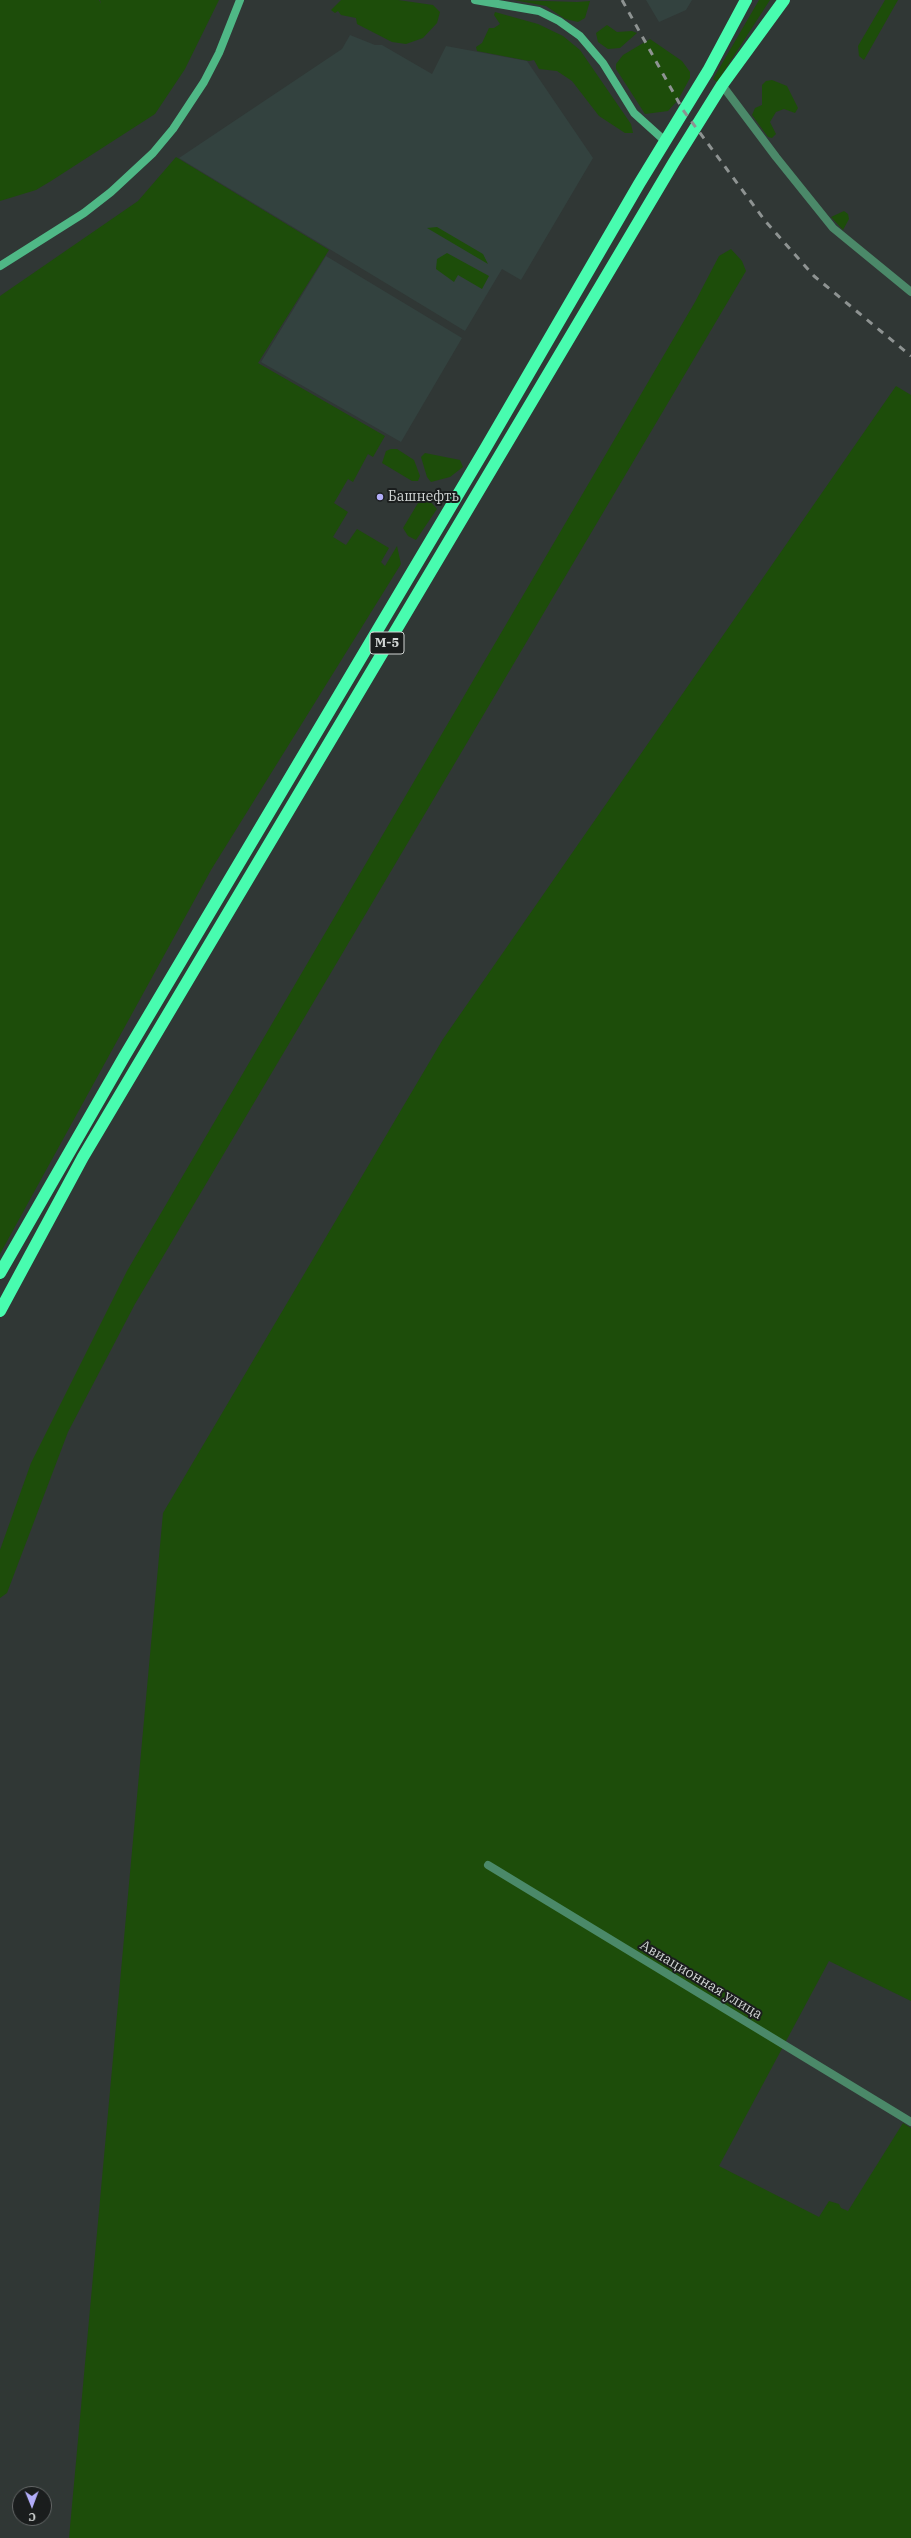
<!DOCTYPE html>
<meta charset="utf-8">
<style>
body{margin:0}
#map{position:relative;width:911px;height:2538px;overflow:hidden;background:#303735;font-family:"IBM Plex Serif",serif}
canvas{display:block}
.north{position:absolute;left:12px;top:2486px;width:40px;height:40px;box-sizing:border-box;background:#1a1d1d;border:1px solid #636666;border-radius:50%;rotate:179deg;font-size:11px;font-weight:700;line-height:16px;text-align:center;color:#d0d4d3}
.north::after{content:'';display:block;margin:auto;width:14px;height:18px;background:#b2adf9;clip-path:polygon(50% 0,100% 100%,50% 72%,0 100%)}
</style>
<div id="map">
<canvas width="911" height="2538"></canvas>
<div class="north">С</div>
</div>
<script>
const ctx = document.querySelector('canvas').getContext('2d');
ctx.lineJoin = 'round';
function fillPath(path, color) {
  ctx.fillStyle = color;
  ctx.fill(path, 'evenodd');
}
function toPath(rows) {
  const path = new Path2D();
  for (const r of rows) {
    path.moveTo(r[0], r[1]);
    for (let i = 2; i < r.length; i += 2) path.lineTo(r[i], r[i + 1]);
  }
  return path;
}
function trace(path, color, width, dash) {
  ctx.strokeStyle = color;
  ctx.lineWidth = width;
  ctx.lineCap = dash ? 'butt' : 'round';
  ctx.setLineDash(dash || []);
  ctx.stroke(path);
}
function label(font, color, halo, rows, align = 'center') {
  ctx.font = font + ' "IBM Plex Serif",serif';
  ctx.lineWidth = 4;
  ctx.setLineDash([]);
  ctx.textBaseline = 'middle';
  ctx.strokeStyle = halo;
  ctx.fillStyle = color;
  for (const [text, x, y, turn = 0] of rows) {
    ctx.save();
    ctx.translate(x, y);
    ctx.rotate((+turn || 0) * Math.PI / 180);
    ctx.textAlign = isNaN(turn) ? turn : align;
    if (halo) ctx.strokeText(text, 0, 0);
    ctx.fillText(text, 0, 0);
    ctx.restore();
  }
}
fillPath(toPath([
 [646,0,692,0,686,10,659,22],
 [350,35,375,45,382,45,432,74,446,46,527,61,593,158,521,280,502,269,465,331,179,158,342,49],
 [326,256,462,338,401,442,261,362]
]), '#33423f');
fillPath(toPath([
 [0,0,99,0,101,4,100,0,219,0,185,69,155,114,51,181,36,190,0,201],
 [341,0,398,0,433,5,440,12,437,23,423,38,406,44,392,42,357,24,356,18,341,15,338,11,335,13,331,10],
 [514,0,577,2,590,1,585,18,578,22,565,19,546,6],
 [759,0,770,0,717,82,713,79],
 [885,0,898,0,864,60,859,56,858,46],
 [495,12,538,24,563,36,580,50,631,124,633,133,625,133,599,116,572,81,557,71,539,69,534,60,529,61,477,51,476,47,482,43,489,28,494,28,500,24,494,15],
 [607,25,617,32,632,31,637,33,620,48,608,49,598,42,596,33],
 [650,39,682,61,690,72,690,78,678,100,668,111,645,114,616,69,616,64,623,55],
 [772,80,787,86,798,108,795,113,784,109,776,112,770,122,776,134,772,138,768,137,752,115,755,108,762,105,762,85,766,81],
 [176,157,329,250,258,363,385,436,373,457,368,454,353,482,348,479,334,503,348,512,333,537,346,545,357,529,389,548,381,562,385,566,397,546,401,564,211,870,0,1254,0,296,138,201],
 [844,211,848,214,849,219,843,230,831,217],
 [437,227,483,254,488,264,427,228],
 [731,249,742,261,746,271,135,1304,68,1432,7,1593,0,1598,0,1550,31,1463,127,1271,695,302,719,256],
 [447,253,489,276,482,289,458,275,454,282,436,269,437,259],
 [896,386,911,395,911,2001,829,1961,719,2166,819,2217,829,2201,839,2204,841,2208,848,2211,903,2123,911,2128,911,2538,69,2538,163,1513,443,1039],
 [391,449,397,449,414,460,420,476,418,481,412,481,382,463,386,451],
 [425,453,460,460,463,467,450,477,431,482,427,477,421,457],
 [421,498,428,499,437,509,416,540,408,536,403,528]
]), '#1d4d0a');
trace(toPath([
 [722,85,776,157,833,228,911,292],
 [488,1865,911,2122]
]), '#4b8969', 8);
trace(toPath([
 [475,0,539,11,559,21,580,36,603,63,634,113,665,141],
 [0,266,84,213,111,192,153,153,173,129,204,82,219,53,240,0]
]), '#4fb886', 8);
trace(toPath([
 [0,1273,124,1057,485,449,639,184,708,71,746,0],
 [0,1311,83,1157,674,162,722,85,784,0]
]), '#48fcaf', 12);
trace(toPath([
 [622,0,683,110,766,222,814,276,911,356]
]), '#8e9392', 3, [7, 7]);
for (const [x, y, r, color] of [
 [380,497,4,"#b2adf9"]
]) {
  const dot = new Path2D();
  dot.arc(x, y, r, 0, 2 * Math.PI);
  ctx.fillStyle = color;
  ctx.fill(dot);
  trace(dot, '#1a1d1d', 1.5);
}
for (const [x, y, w] of [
 [387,643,34]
]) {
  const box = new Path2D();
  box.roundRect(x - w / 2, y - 11, w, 22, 3);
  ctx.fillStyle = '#1a1d1d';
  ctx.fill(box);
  trace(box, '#d0d4d3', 1);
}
label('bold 13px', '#d0d4d3', null, [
 ["М-5",387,643]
]);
label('14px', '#d0d4d3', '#1a1d1d', [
 ["Башнефть",388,497]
], 'left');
label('14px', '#d0d4d3', '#1a1d1d', [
 ["Авиационная улица",701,1980,31]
]);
</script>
